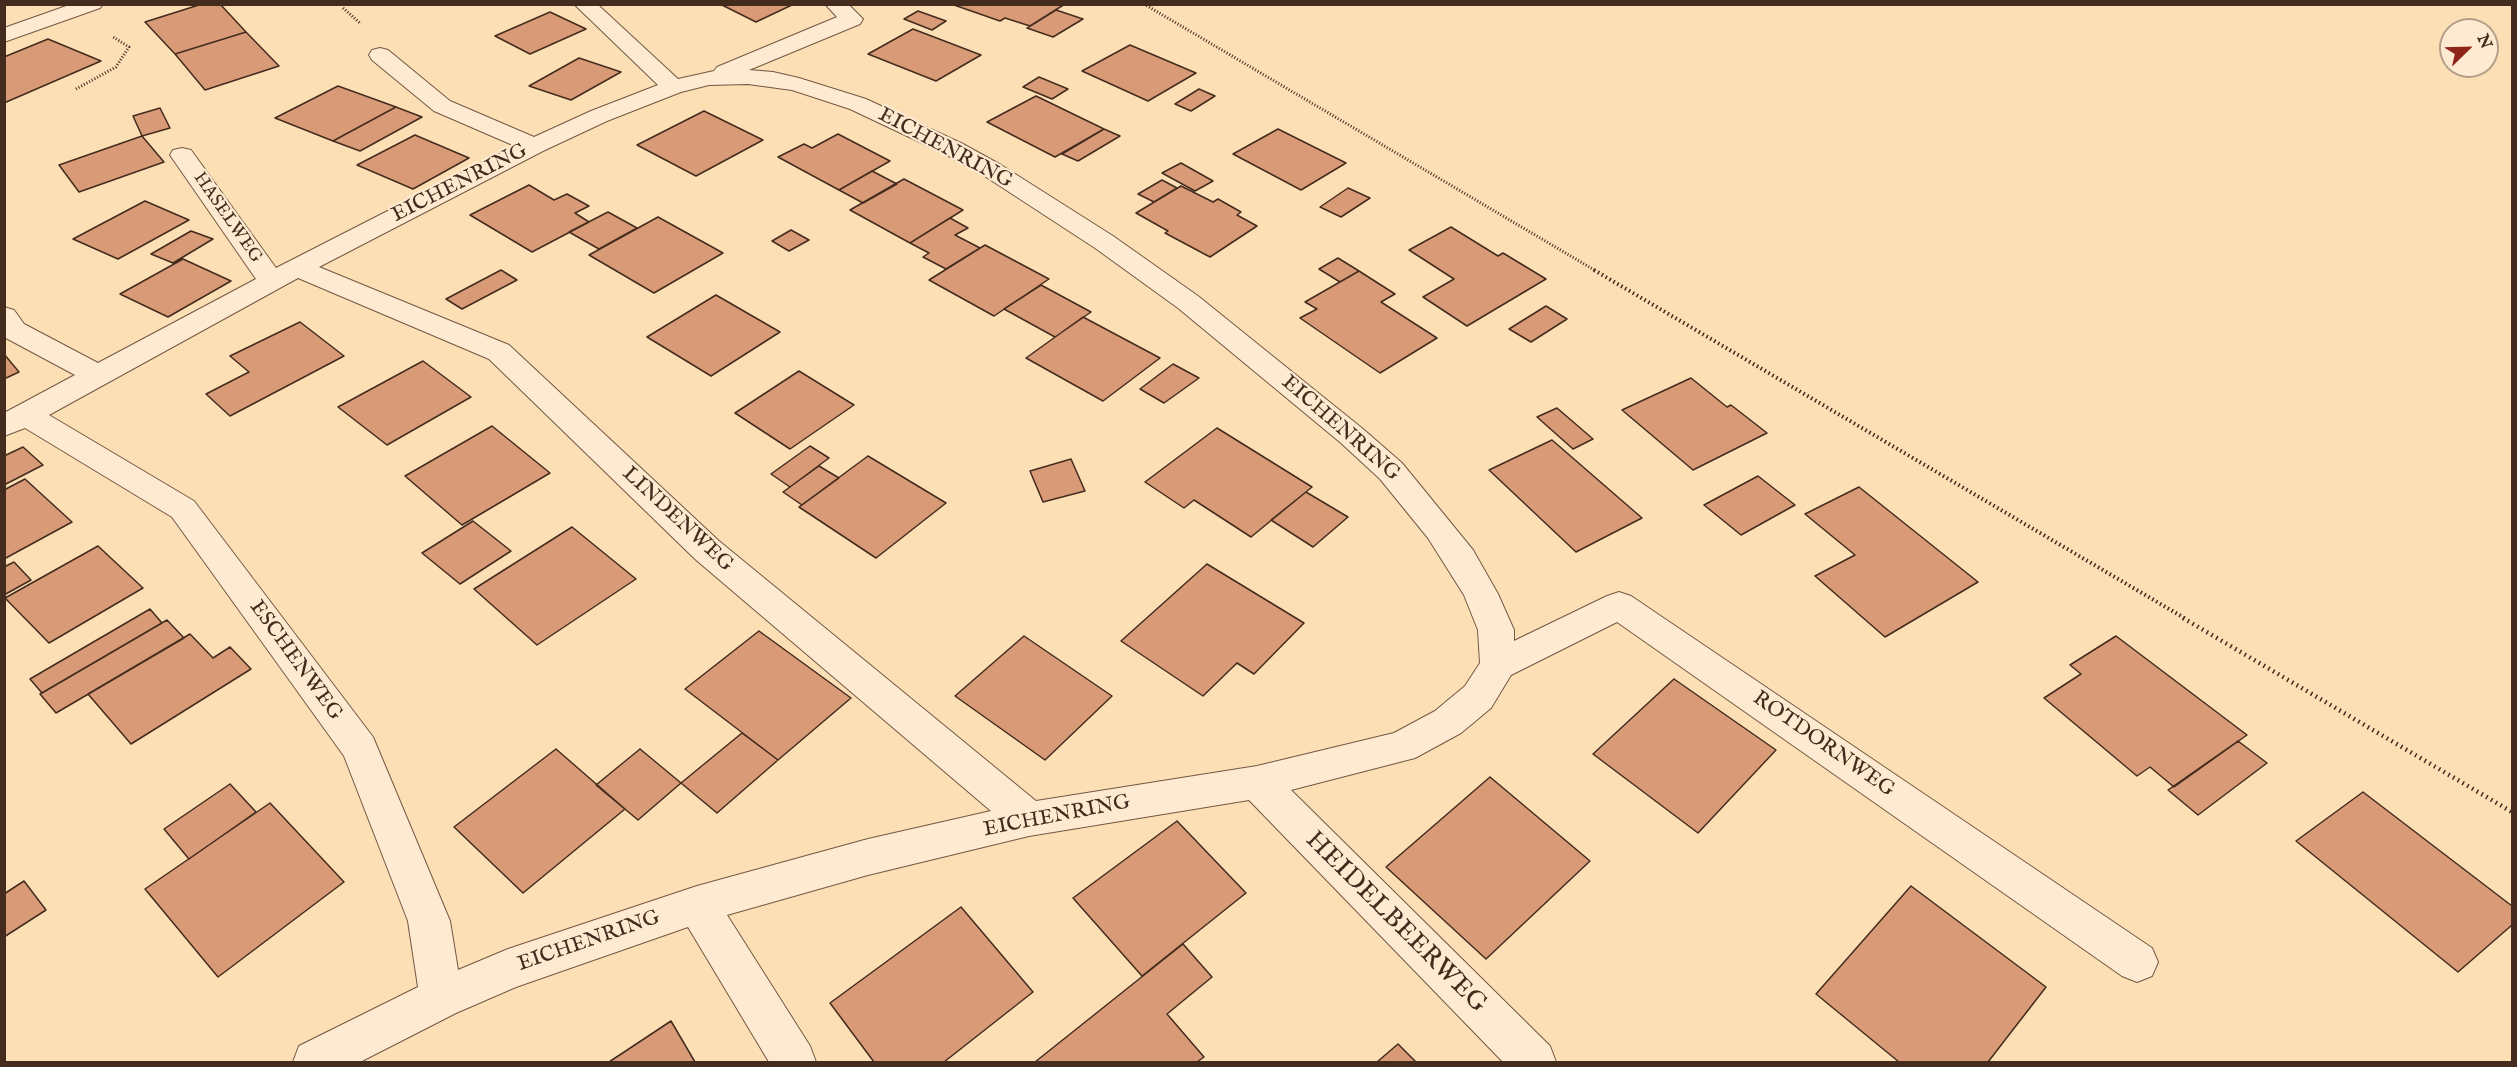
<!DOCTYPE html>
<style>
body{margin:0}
#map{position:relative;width:2517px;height:1067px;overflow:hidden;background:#fddfb6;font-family:"IM FELL English",serif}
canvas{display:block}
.frame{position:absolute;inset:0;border:6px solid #432b1d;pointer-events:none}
.north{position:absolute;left:2439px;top:18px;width:60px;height:60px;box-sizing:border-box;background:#feead0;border:2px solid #b39e88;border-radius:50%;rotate:67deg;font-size:16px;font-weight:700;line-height:24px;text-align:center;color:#432b1d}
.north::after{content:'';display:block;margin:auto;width:21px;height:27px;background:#8f2418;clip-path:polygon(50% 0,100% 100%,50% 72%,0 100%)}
</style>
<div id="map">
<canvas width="2517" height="1067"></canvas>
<div class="frame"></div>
<div class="north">N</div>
</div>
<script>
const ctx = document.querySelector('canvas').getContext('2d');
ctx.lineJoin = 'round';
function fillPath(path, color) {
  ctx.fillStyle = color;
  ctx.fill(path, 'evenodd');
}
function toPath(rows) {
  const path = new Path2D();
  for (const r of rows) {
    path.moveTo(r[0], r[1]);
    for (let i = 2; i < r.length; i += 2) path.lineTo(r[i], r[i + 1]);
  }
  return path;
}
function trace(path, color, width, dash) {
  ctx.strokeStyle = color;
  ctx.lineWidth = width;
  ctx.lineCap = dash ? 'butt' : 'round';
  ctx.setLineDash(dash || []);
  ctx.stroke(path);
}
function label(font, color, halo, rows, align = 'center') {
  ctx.font = font + ' "IM FELL English",serif';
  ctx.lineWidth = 4.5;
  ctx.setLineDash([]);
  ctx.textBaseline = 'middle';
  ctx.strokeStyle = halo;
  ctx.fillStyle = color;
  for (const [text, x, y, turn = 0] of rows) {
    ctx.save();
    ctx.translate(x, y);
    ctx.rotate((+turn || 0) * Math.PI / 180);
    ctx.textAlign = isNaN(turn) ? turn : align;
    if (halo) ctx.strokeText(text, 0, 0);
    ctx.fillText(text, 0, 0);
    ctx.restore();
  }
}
const building = toPath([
 [202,4,220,4,246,32,175,54,145,22,202,4],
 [720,4,794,4,756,22,720,4],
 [1065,4,1030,26,1005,18,1000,21,954,5,1065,4],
 [1056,10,1083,19,1053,37,1027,28,1056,10],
 [918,11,946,21,932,30,904,19,918,11],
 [550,12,586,29,530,54,495,36,550,12],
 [913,29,981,55,936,81,868,54,913,29],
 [246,32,279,66,205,90,175,54,246,32],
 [48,39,101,61,4,103,4,57,48,39],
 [1130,45,1196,73,1148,101,1082,71,1130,45],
 [579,58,621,72,571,100,529,86,579,58],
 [1039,77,1068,89,1052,99,1023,87,1039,77],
 [338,86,396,107,333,141,275,118,338,86],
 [1199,89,1215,96,1191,111,1175,104,1199,89],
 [1036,96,1104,129,1055,157,987,122,1036,96],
 [396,107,422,117,360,151,333,141,396,107],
 [160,108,170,128,142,136,133,116,160,108],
 [704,111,763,140,696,176,637,145,704,111],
 [1104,129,1120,136,1078,161,1062,154,1104,129],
 [1278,129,1346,163,1301,190,1233,154,1278,129],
 [838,134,890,161,839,190,778,157,804,144,812,148,838,134],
 [415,135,469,158,413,189,357,165,415,135],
 [142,136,164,162,79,192,59,165,142,136],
 [1181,163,1213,181,1195,191,1162,173,1181,163],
 [872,171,897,184,863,203,839,190,872,171],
 [904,179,963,210,910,243,850,210,904,179],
 [1162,180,1177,188,1154,202,1138,194,1162,180],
 [529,185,554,200,567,194,589,206,575,213,589,222,532,252,470,215,529,185],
 [1181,186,1213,202,1218,199,1241,212,1237,215,1257,226,1210,257,1165,233,1168,231,1136,213,1181,186],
 [1348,188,1370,198,1341,217,1320,207,1348,188],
 [145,201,189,220,118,259,73,239,145,201],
 [608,212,637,228,599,249,569,232,608,212],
 [658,217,723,253,654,293,589,255,658,217],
 [950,218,968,228,955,235,980,248,946,269,923,257,929,253,910,243,950,218],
 [1451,227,1498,256,1503,253,1546,279,1467,326,1423,297,1454,279,1409,250,1451,227],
 [791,230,809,240,789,251,772,241,791,230],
 [191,231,213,239,173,263,151,254,191,231],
 [985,245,1049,279,994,316,929,280,985,245],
 [1338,258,1359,271,1340,282,1319,269,1338,258],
 [183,259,231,281,168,317,120,294,183,259],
 [501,270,517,280,462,309,446,299,501,270],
 [1359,271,1395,294,1381,302,1437,338,1380,373,1300,318,1317,309,1305,302,1359,271],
 [1041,285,1091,312,1055,337,1004,309,1041,285],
 [716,295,780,332,711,376,647,337,716,295],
 [1546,306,1567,319,1531,342,1509,329,1546,306],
 [1083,317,1160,358,1103,401,1026,358,1083,317],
 [300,322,344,356,230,416,206,394,249,372,230,356,300,322],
 [4,354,19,372,4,379,4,354],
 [423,361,471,397,387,445,338,407,423,361],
 [1173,364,1199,378,1164,403,1140,389,1173,364],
 [799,371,854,405,790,449,735,413,799,371],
 [1691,378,1727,407,1731,405,1767,433,1693,470,1622,410,1691,378],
 [1557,408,1593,439,1573,449,1537,417,1557,408],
 [492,426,550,473,462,525,405,476,492,426],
 [1217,428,1312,487,1251,537,1194,500,1184,508,1145,482,1217,428],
 [1552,440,1642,518,1576,552,1489,470,1552,440],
 [810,446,829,458,790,487,771,474,810,446],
 [23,447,43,465,4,485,4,456,23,447],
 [868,456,946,503,876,558,799,507,868,456],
 [1071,459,1085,491,1043,502,1030,471,1071,459],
 [819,466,839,478,802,505,783,492,819,466],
 [1758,476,1795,505,1741,535,1704,505,1758,476],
 [25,479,72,522,4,559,4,490,25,479],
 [1859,487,1978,582,1885,637,1815,576,1855,555,1805,514,1859,487],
 [1306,492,1348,517,1313,547,1271,520,1306,492],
 [473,521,511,551,460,584,422,553,473,521],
 [572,527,636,579,537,645,474,589,572,527],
 [98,546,143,588,49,643,5,598,98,546],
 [14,562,31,580,4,595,4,567,14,562],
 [1207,564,1304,623,1254,674,1237,663,1203,696,1121,641,1207,564],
 [150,609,162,623,42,693,30,679,150,609],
 [167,620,184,638,56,713,40,694,167,620],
 [759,631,851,698,778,760,685,689,759,631],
 [190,634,213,658,230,647,251,669,131,744,88,694,190,634],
 [1024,636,1112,696,1045,760,955,696,1024,636],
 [2116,636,2247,735,2174,787,2150,767,2137,776,2044,698,2081,674,2070,665,2116,636],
 [1674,679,1776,750,1698,833,1593,754,1674,679],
 [742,733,778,760,717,813,681,783,742,733],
 [2238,741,2267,763,2198,815,2168,790,2238,741],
 [556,749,625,809,523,893,454,827,556,749],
 [640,749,681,783,638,820,596,785,640,749],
 [1490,777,1590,861,1486,959,1386,867,1490,777],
 [230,784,256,812,189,859,164,829,230,784],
 [2363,792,2512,906,2512,925,2458,972,2296,841,2363,792],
 [270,803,344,882,218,977,145,889,270,803],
 [1177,821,1246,893,1142,976,1073,898,1177,821],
 [24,881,46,910,4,937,4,894,24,881],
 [1911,886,2046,987,1988,1062,1899,1062,1816,994,1911,886],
 [961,907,1033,992,944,1062,874,1062,830,1003,961,907],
 [1183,944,1212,977,1167,1014,1204,1057,1197,1062,1035,1062,1183,944],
 [671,1021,695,1062,609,1062,671,1021],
 [1398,1044,1416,1062,1377,1062,1398,1044]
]);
fillPath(building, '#d99b77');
trace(building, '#432b1d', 1.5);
const minor = toPath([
 [72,4,103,4,100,8,4,42,4,28,72,4],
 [574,4,597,4,678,79,714,71,717,67,837,17,825,4,848,4,863,19,860,24,749,70,773,72,799,78,866,99,963,144,1001,165,1113,236,1198,296,1363,429,1402,463,1473,550,1498,594,1514,630,1514,641,1607,596,1619,592,1631,596,2152,948,2158,962,2152,976,2137,982,2122,976,1617,622,1511,675,1491,708,1461,733,1415,758,1291,790,1550,1046,1556,1062,1503,1062,1249,800,1029,836,868,875,727,915,810,1046,816,1062,769,1062,688,927,516,987,456,1013,360,1062,293,1062,299,1046,418,987,408,921,344,756,172,517,25,428,4,436,4,413,75,375,4,337,4,307,14,310,24,324,98,363,256,279,170,155,173,150,182,148,191,150,276,268,515,146,434,111,372,60,369,55,372,50,380,48,388,50,450,101,534,137,591,111,658,85,574,4],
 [748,84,792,90,850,109,945,154,983,175,1095,248,1178,308,1341,443,1380,479,1428,538,1464,595,1478,630,1480,663,1465,686,1435,711,1394,733,1257,766,1036,801,719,541,509,345,319,267,543,151,607,121,681,92,709,85,748,84],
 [298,278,489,359,695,559,991,811,868,839,697,886,508,949,458,970,450,921,373,737,194,501,49,415,298,278]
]);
trace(minor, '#725843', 2);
trace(toPath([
 [1144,4,1596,271],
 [343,8,361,24],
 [76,89,116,67,129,47,113,37]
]), '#432b1d', 3, [1, 2]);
trace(toPath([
 [1594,270,2186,619]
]), '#432b1d', 4, [1.5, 3]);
trace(toPath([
 [2183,618,2512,812]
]), '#432b1d', 4.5, [1.5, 4]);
fillPath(minor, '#feead0');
label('18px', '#432b1d', '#feead0', [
 ["HASELWEG",227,218,55]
]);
label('21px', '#432b1d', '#feead0', [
 ["EICHENRING",945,149,28],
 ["EICHENRING",460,184,-27],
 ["EICHENRING",1340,429,41],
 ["LINDENWEG",677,520,43],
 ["ESCHENWEG",295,661,54],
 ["ROTDORNWEG",1823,745,35],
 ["EICHENRING",1057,817,-11],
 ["EICHENRING",589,942,-19]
]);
label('26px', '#432b1d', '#feead0', [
 ["HEIDELBEERWEG",1395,923,45]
]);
</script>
